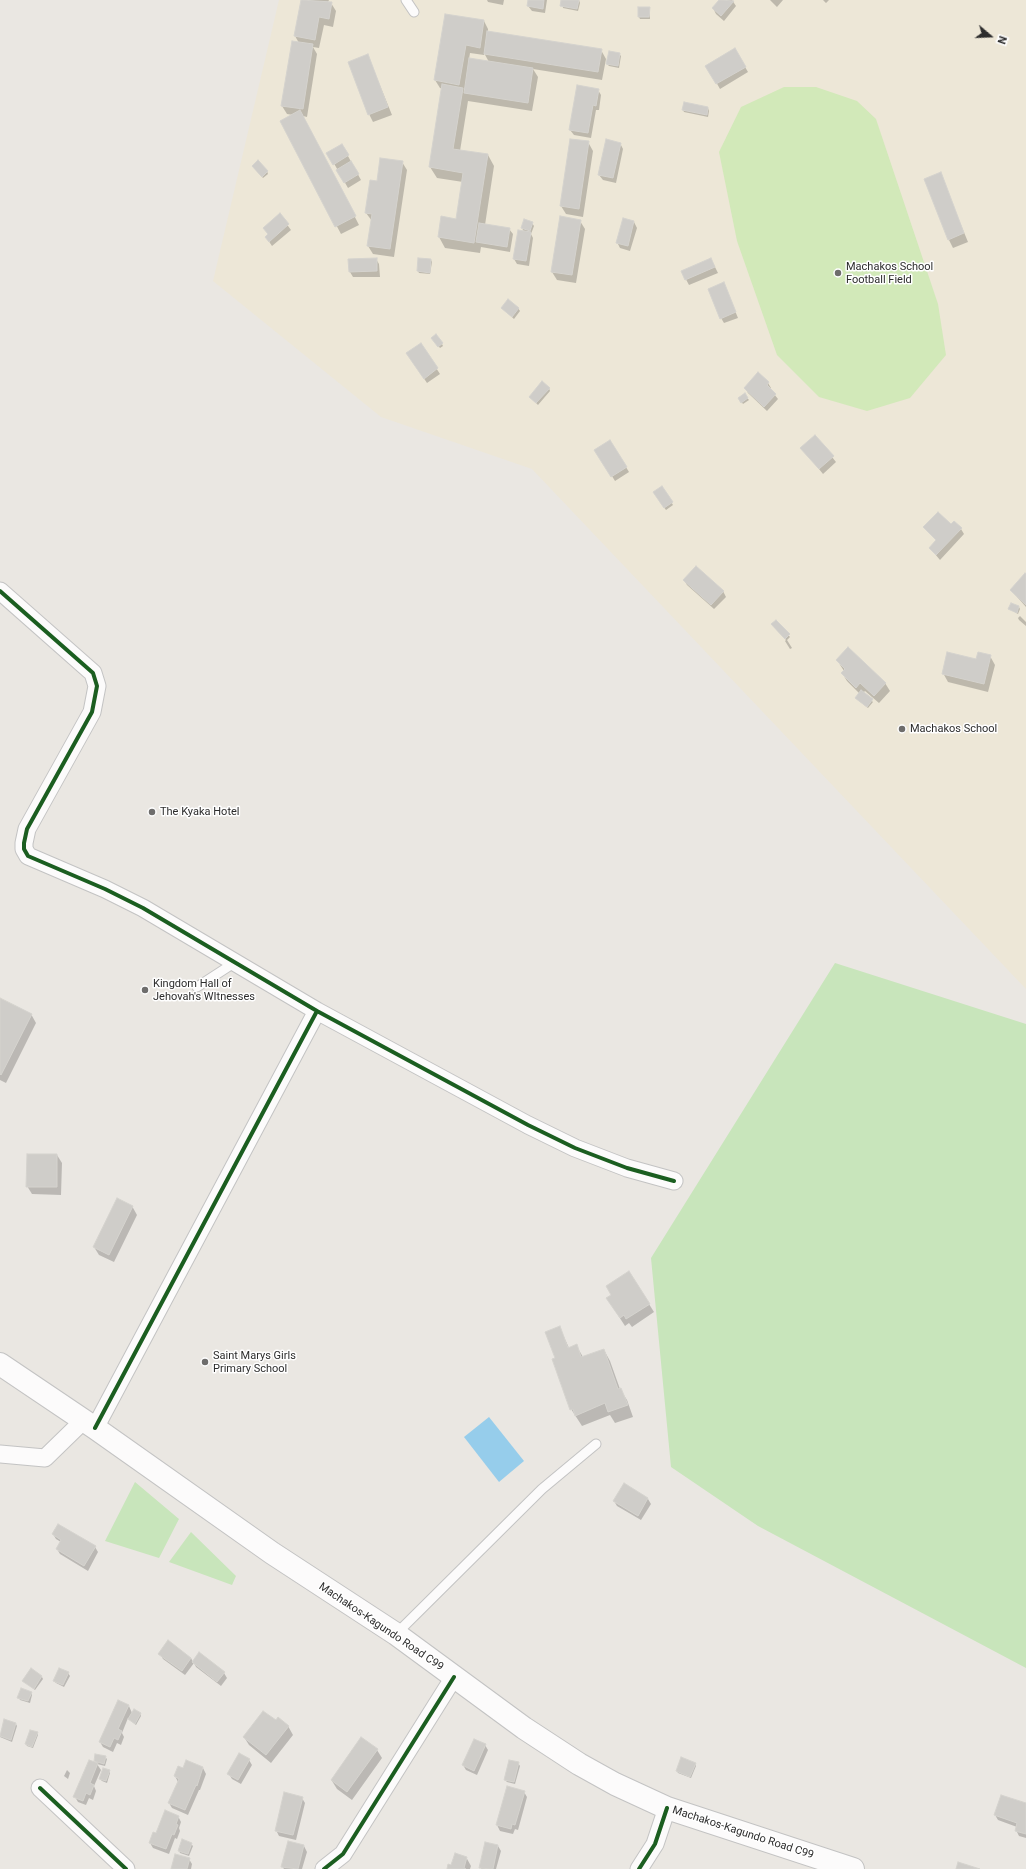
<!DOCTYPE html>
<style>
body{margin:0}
#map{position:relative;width:1026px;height:1869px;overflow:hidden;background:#eae7e2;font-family:Roboto,sans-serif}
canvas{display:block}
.north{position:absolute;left:970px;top:16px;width:40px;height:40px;-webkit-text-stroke:3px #fff;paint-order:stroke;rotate:109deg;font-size:11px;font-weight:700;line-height:16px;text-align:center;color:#2c2c2c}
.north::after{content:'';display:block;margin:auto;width:14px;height:18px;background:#2c2c2c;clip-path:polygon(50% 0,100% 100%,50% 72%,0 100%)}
</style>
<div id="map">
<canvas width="1026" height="1869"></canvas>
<div class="north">N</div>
</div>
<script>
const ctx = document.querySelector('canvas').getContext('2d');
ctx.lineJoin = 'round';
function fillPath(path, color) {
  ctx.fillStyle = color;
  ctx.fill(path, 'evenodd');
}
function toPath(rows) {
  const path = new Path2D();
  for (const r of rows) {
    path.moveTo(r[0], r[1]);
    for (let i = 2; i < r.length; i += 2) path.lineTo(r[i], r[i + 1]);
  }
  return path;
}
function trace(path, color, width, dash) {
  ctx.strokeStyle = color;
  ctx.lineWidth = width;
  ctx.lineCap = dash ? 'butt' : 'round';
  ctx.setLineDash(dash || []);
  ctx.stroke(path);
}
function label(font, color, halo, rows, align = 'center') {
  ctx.font = font + ' Roboto,sans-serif';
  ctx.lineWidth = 3;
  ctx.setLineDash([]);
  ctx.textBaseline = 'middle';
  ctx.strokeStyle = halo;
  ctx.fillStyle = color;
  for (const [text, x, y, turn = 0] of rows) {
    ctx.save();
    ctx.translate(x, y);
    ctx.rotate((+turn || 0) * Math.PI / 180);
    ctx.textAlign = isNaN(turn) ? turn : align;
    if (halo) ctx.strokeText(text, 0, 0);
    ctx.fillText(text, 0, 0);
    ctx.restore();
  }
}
fillPath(toPath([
 [279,0,1026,0,1026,989,532,469,381,417,213,281]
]), '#ede7d7');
fillPath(toPath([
 [835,963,1026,1024,1026,1668,758,1526,671,1467,651,1258],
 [135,1482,179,1519,159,1558,105,1541],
 [191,1532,236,1576,232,1585,169,1562]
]), '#c8e5bb');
fillPath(toPath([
 [784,87,816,87,857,101,876,119,938,304,946,355,910,398,867,411,819,397,777,355,737,241,719,152,741,107]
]), '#d2e9b9');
fillPath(toPath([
 [489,1417,524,1461,499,1482,464,1437]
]), '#96cdeb');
fillPath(toPath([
 [302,0,329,0,328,2,331,3,336,11,333,27,324,25,319,48,313,47,317,54,307,117,303,116,359,225,341,234,281,121,293,115,287,114,282,106,299,43,295,36],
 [487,0,504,0,503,5,488,2],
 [529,0,547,0,545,13,532,11,528,6],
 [562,0,579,0,580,3,578,11,563,8],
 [720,0,732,0,736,6,724,21,716,14,713,8],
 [770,0,783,0,777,7],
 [823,0,829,0,826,3],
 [649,8,650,19,640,19,639,17],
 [484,21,488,29,488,32,601,50,606,59,602,80,533,69,538,77,532,111,468,101,460,151,488,155,494,166,485,225,509,229,513,234,510,252,481,247,480,253,445,248,439,237,457,220,463,182,437,178,430,167,443,89,440,88,435,80],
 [470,53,484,55,484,53,489,62,469,59],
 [735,50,748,72,720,89,707,66],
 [619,54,621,56,619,68,609,66,607,64],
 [368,56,392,115,373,122,369,114],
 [598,90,601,95,599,110,596,110,591,138,574,135,570,130],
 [708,108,709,111,708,117,684,112,683,110],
 [588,142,593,151,583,217,566,214,561,206],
 [620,143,623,149,616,183,603,180,599,175],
 [342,145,361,180,348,188,328,153],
 [402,162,407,170,394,257,373,254,368,246,372,221,366,213,378,182],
 [254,168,267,171,268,174,263,178],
 [940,174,968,242,953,248,949,240],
 [280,215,291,230,272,246,266,237],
 [580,221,585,229,576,283,557,280,552,272],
 [634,222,637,228,630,251,620,248,617,242],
 [532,223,534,226,531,234,533,238,529,266,517,264,514,259,524,232,522,228],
 [376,259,379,264,380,277,353,277,350,272,349,260],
 [711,259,718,273,689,285,682,272],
 [431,260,432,262,430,274,419,273,418,271],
 [726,289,738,318,724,323,721,318],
 [502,308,518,308,520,311,514,319],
 [434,341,442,344,443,346,440,348],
 [421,345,440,374,427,383,411,359],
 [768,383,771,388,770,389,778,399,767,411,748,393,745,388],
 [549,388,550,391,538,405,530,397],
 [744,394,749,400,743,404,739,398],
 [815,436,836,462,823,474,802,448],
 [610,441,629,472,615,481,596,450],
 [662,487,673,505,666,510,654,493],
 [925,528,961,529,964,534,940,560,930,548,937,541],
 [1026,576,1026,607,1011,590],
 [684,580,723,591,726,597,714,609,687,585],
 [1019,607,1020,609,1018,614,1010,609],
 [1020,616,1026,622,1026,626,1019,620,1018,618],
 [776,621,790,637,787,640,792,648,790,649,785,641,786,640,774,627],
 [990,656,995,665,988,692,948,682,943,673],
 [837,660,885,683,890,691,879,703,865,691,863,693,873,702,868,708,858,700,856,698,860,694,847,681,842,673,844,671],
 [0,999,31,1014,36,1023,6,1083,0,1080],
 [57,1155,62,1163,61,1195,32,1194,27,1186],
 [132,1206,137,1215,114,1262,99,1255,94,1247],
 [612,1295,649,1304,654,1312,632,1327,629,1323,625,1326,612,1306],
 [560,1328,569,1348,576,1345,583,1357,604,1350,610,1361,620,1389,627,1400,633,1417,615,1423,610,1415,582,1426,571,1409,556,1359],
 [648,1499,651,1504,641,1520,617,1506,614,1501],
 [53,1534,95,1547,98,1552,88,1571,60,1554,57,1549,61,1542,56,1539],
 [160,1654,191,1658,193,1662,224,1673,227,1678,221,1686,196,1667,194,1663,185,1675,163,1659],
 [68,1673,70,1676,64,1687,56,1683,54,1681],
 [42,1677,43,1679,35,1690,24,1681],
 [31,1692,32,1695,30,1703,20,1700,19,1698],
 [129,1706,132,1713,140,1713,141,1716,136,1725,128,1718,122,1733,124,1737,121,1745,117,1743,113,1752,103,1747,100,1742],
 [5,1720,16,1724,17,1726,12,1742,0,1737],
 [276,1722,288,1726,293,1735,271,1763,249,1745,244,1737],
 [37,1733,38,1735,33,1748,27,1746,26,1744],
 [485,1745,488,1750,477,1775,466,1770,463,1765],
 [377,1750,382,1758,352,1800,337,1789,332,1781],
 [105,1757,107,1759,105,1766,97,1764,101,1770,94,1786,96,1791,93,1800,89,1798,86,1805,78,1802,75,1797,96,1764,95,1761],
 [249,1760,252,1765,241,1784,232,1779,229,1774],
 [187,1762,203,1768,206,1774,200,1790,199,1790,188,1815,172,1808,169,1803,178,1782,175,1776,184,1769],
 [518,1763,520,1766,515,1784,507,1782,505,1780],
 [695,1764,696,1766,691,1778,678,1773,677,1771],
 [67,1770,70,1773,68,1779,64,1776],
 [109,1771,110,1773,107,1783,102,1781,100,1779],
 [524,1792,527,1797,518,1830,515,1829,513,1834,500,1831,497,1825],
 [302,1798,305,1803,296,1840,279,1836,276,1830],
 [1026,1804,1026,1838,1019,1836,1016,1830,1017,1827,998,1820,995,1815],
 [178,1816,181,1822,179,1828,180,1831,177,1839,175,1838,169,1854,153,1848,150,1843,156,1835],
 [191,1844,193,1846,189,1856,180,1853,179,1851],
 [304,1846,307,1852,302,1869,284,1869,282,1866],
 [498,1846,501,1851,496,1869,481,1869],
 [466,1857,471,1866,470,1869,448,1869],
 [189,1859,192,1864,191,1869,172,1869]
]), '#0003');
const building = toPath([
 [301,0,332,2,329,19,319,17,315,40,294,36,301,0],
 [528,0,544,0,543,9,527,6,528,0],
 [561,0,579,0,577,9,560,6,561,0],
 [719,0,734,1,721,16,712,8,719,0],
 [638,7,650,7,649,17,638,17,638,7],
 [445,14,484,20,480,48,466,45,459,85,434,80,445,14],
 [487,31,602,49,598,72,484,54,487,31],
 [292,41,313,44,303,109,281,106,292,41],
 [735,48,746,67,716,84,705,66,735,48],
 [609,51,620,53,618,66,606,64,609,51],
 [368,54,388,107,368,115,348,62,368,54],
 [469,58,533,68,528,103,464,93,469,58],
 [442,84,463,88,453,149,488,154,474,243,438,237,441,216,456,219,463,173,429,167,442,84],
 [577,85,599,89,596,106,593,105,588,133,569,130,577,85],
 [684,102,708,107,707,115,682,110,684,102],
 [300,110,356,216,335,227,280,121,300,110],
 [570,139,589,141,579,209,560,206,570,139],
 [606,139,621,143,613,178,598,175,606,139],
 [342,144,349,155,333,165,326,153,342,144],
 [380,158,403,161,390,249,367,246,372,214,365,213,370,180,377,181,380,158],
 [258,160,268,171,262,177,252,166,258,160],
 [351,161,359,174,344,183,336,170,351,161],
 [941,172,964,233,948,240,924,179,941,172],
 [280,213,289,224,269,242,265,237,268,234,263,228,280,213],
 [560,216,581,220,572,275,551,272,560,216],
 [623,218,634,221,628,246,616,243,623,218],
 [524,219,533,222,530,231,521,228,524,219],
 [479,223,510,228,507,247,476,242,479,223],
 [518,230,531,232,526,261,513,259,518,230],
 [377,258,377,271,349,272,348,259,377,258],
 [418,258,431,259,430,273,417,271,418,258],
 [711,258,715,267,685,280,681,271,711,258],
 [724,282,736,312,720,319,708,289,724,282],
 [508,299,519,308,512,317,501,308,508,299],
 [436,334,443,343,438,347,431,338,436,334],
 [421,343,438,368,424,379,406,353,421,343],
 [758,372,769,382,767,385,776,394,764,407,744,388,758,372],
 [542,381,550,388,536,403,529,397,542,381],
 [745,393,748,398,741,403,738,398,745,393],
 [815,435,834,456,819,469,800,448,815,435],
 [610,440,627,467,611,477,594,450,610,440],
 [662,486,673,502,664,508,653,492,662,486],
 [938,512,951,524,954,521,962,528,936,555,929,548,936,540,923,527,938,512],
 [696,566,724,591,711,605,683,580,696,566],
 [1025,573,1026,574,1026,605,1010,590,1025,573],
 [1011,603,1019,606,1017,613,1008,609,1011,603],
 [776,620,790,634,785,639,771,624,776,620],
 [848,647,886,683,874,696,860,683,856,688,841,673,845,669,836,660,848,647],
 [947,652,976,659,978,652,991,655,984,684,942,674,947,652],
 [861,690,873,699,867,707,855,698,861,690],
 [0,998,32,1014,1,1075,0,1074,0,998],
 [27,1154,57,1154,57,1187,26,1187,27,1154],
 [117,1198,133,1206,109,1255,93,1247,117,1198],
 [629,1271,650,1304,626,1319,624,1315,620,1318,606,1298,611,1295,606,1286,629,1271],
 [560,1326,568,1348,577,1344,581,1357,604,1349,618,1389,621,1388,628,1405,608,1412,605,1403,575,1416,573,1409,570,1410,552,1359,555,1358,545,1332,560,1326],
 [624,1483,648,1498,638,1516,613,1501,624,1483],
 [58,1524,96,1546,84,1566,56,1549,61,1540,52,1534,58,1524],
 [168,1640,191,1658,182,1671,158,1654,168,1640],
 [199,1652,225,1672,217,1682,192,1662,199,1652],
 [31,1668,42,1676,34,1689,22,1681,31,1668],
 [59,1668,69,1672,63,1685,53,1681,59,1668],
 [21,1688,32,1692,28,1701,17,1698,21,1688],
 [118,1700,129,1705,118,1729,122,1731,118,1740,114,1738,110,1747,99,1742,118,1700],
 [134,1709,141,1713,135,1724,128,1719,134,1709],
 [263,1711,276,1720,278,1717,289,1726,266,1755,243,1737,263,1711],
 [4,1719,16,1723,11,1740,0,1736,4,1719],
 [30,1730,38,1732,32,1747,25,1744,30,1730],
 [361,1737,378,1749,347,1792,331,1780,361,1737],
 [474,1739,486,1744,474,1771,462,1765,474,1739],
 [239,1753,250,1759,238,1780,227,1774,239,1753],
 [95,1754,106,1756,104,1764,94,1761,95,1754],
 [681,1757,696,1763,690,1777,676,1771,681,1757],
 [89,1760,98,1763,90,1783,94,1785,90,1795,86,1793,83,1801,73,1797,89,1760],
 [186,1760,203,1767,197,1786,196,1785,185,1810,168,1803,179,1779,174,1776,178,1766,183,1768,186,1760],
 [509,1760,519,1762,514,1782,504,1780,509,1760],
 [103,1768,110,1770,106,1781,99,1779,103,1768],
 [507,1786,525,1791,515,1825,512,1824,511,1829,496,1825,507,1786],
 [284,1792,303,1797,293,1835,275,1831,284,1792],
 [1001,1795,1026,1803,1026,1834,1015,1831,1017,1823,994,1815,1001,1795],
 [165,1810,179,1816,176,1824,178,1825,174,1835,172,1834,166,1849,149,1843,153,1832,156,1833,165,1810],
 [182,1839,192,1843,188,1854,178,1851,182,1839],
 [288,1841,304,1845,298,1869,281,1867,288,1841],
 [485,1842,498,1845,493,1869,479,1868,485,1842],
 [455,1853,467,1857,464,1868,466,1869,447,1869,448,1864,451,1865,455,1853],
 [175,1854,190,1858,187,1869,171,1869,175,1854],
 [958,1862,980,1869,956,1869,958,1862]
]);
fillPath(building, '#cfcdc9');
trace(building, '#d5d3ce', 1);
const service = toPath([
 [406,0,414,12],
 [197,987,234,963],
 [396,1634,542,1489,596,1444]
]);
const minor = toPath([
 [0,591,93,673,97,686,92,712,27,829,24,843,24,849,28,856,105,889,143,908,317,1011,528,1125,575,1148,627,1168,674,1181],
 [95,1428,317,1011],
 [0,1454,45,1458,84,1420],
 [40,1788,126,1869],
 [324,1869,343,1854,454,1677],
 [639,1869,655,1844,667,1808]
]);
const secondary = toPath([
 [0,1364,95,1428,272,1553,396,1634,524,1728,579,1764,615,1784,667,1808,853,1869]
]);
trace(service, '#c3c3c3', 11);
trace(minor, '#c3c3c3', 19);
trace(secondary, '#c3c3c3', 24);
trace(service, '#fcfbfb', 9);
trace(minor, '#fcfbfb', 17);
trace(secondary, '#fcfbfb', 22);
trace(toPath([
 [0,591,93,673,97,686,92,712,27,829,24,843,24,849,28,856,105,889,143,908,317,1011,528,1125,575,1148,627,1168,674,1181],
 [95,1428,317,1011],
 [40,1788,126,1869],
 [324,1869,343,1854,454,1677],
 [639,1869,655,1844,667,1808]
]), '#1b5e20', 4);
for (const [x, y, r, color] of [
 [838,273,4,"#6e6d6c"],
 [902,729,4,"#6e6d6c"],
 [152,812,4,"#6e6d6c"],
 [145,990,4,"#6e6d6c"],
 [205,1362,4,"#6e6d6c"]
]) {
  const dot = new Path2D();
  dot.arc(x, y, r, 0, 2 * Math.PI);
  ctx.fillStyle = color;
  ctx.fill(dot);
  trace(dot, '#fff', 1.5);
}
label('11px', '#2c2c2c', '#fff', [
 ["Machakos School",846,267],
 ["Football Field",846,280],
 ["Machakos School",910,729],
 ["The Kyaka Hotel",160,812],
 ["Kingdom Hall of",153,984],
 ["Jehovah's WItnesses",153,997],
 ["Saint Marys Girls",213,1356],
 ["Primary School",213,1369]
], 'left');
label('11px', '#2c2c2c', '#fff', [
 ["Machakos-Kagundo Road C99",381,1627,34],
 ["Machakos-Kagundo Road C99",743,1833,18]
]);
</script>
